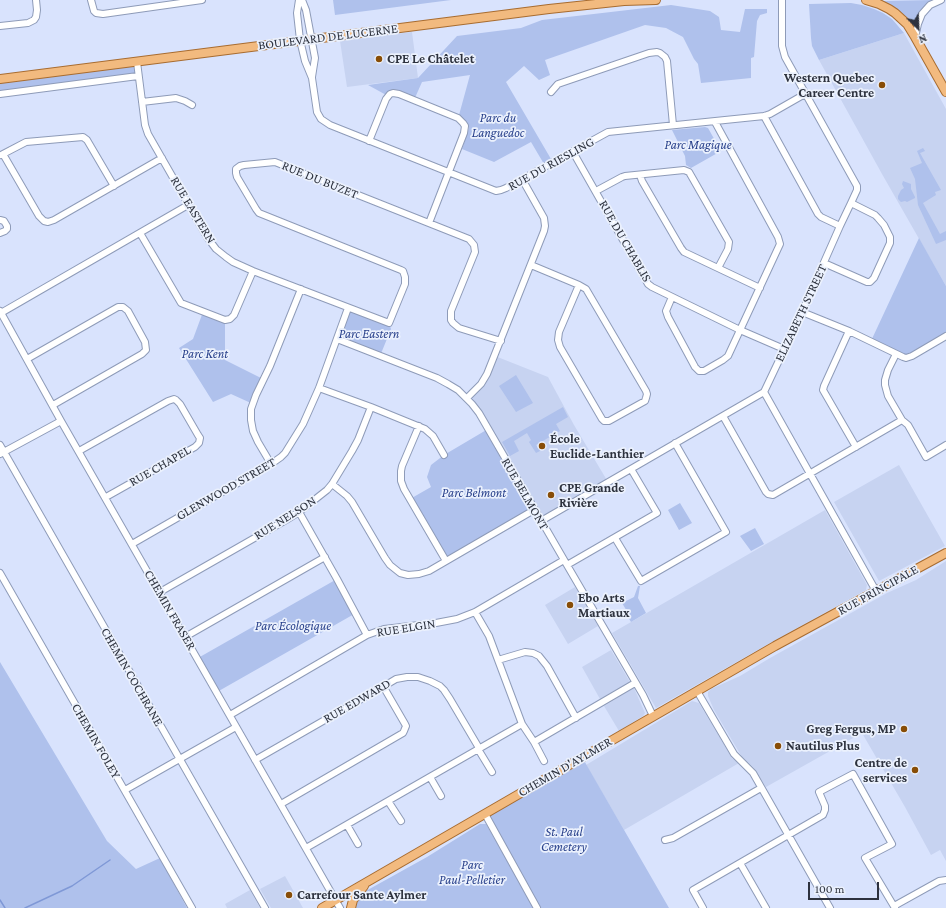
<!DOCTYPE html>
<meta charset="utf-8">
<style>
body{margin:0}
#map{position:relative;width:946px;height:908px;overflow:hidden;background:#d9e3fd;font-family:"Crimson Pro",serif}
canvas{display:block}
.north{position:absolute;left:898px;top:8px;width:40px;height:40px;-webkit-text-stroke:3px #ebf1fd;paint-order:stroke;rotate:156deg;font-size:11px;font-weight:700;line-height:16px;text-align:center;color:#2d323e}
.north::after{content:'';display:block;margin:auto;width:14px;height:18px;background:#2d323e;clip-path:polygon(50% 0,100% 100%,50% 72%,0 100%)}
.scale{position:absolute;left:808px;top:882px;width:71px;height:18px;box-sizing:border-box;border:2px solid #2d323e;border-top:0;padding-left:5px;font-size:12px;line-height:14px;white-space:nowrap;color:#2d323e;-webkit-text-stroke:3px #ebf1fd;paint-order:stroke}
</style>
<div id="map">
<canvas width="946" height="908"></canvas>
<div class="north">N</div>
<div class="scale">100 m</div>
</div>
<script>
const ctx = document.querySelector('canvas').getContext('2d');
ctx.lineJoin = 'round';
function fillPath(path, color) {
  ctx.fillStyle = color;
  ctx.fill(path, 'evenodd');
}
function toPath(rows) {
  const path = new Path2D();
  for (const r of rows) {
    path.moveTo(r[0], r[1]);
    for (let i = 2; i < r.length; i += 2) path.lineTo(r[i], r[i + 1]);
  }
  return path;
}
function trace(path, color, width, dash) {
  ctx.strokeStyle = color;
  ctx.lineWidth = width;
  ctx.lineCap = dash ? 'butt' : 'round';
  ctx.setLineDash(dash || []);
  ctx.stroke(path);
}
function label(font, color, halo, rows, align = 'center') {
  ctx.font = font + ' "Crimson Pro",serif';
  ctx.lineWidth = 3.5;
  ctx.setLineDash([]);
  ctx.textBaseline = 'middle';
  ctx.strokeStyle = halo;
  ctx.fillStyle = color;
  for (const [text, x, y, turn = 0] of rows) {
    ctx.save();
    ctx.translate(x, y);
    ctx.rotate((+turn || 0) * Math.PI / 180);
    ctx.textAlign = isNaN(turn) ? turn : align;
    if (halo) ctx.strokeText(text, 0, 0);
    ctx.fillText(text, 0, 0);
    ctx.restore();
  }
}
fillPath(toPath([
 [412,32,418,78,347,87,340,41],
 [904,33,946,109,946,286,882,174,819,60],
 [495,356,548,377,574,425,608,482,541,521,467,398,480,384],
 [899,465,945,546,879,581,834,502],
 [825,510,867,585,866,590,777,639,656,708,612,633],
 [946,561,946,861,940,850,931,855,905,807,862,733,766,787,753,767,742,757,714,710,708,696,708,692,711,689,740,676,770,658,887,593,916,580],
 [575,587,598,626,568,644,545,605],
 [611,650,630,682,600,699,582,667],
 [634,688,645,713,643,716,619,731,604,706],
 [692,701,699,703,732,758,739,763,624,830,586,765],
 [285,876,303,908,271,908,260,889],
 [250,890,260,908,227,908,225,904]
]), '#c7d3f1');
fillPath(toPath([
 [333,0,451,0,335,15],
 [933,0,931,4,920,13,916,19,914,26,906,18,884,3,885,1],
 [851,3,862,5,874,9,883,13,892,19,904,33,819,60,812,46,811,38,809,4],
 [671,5,710,11,719,17,721,30,740,32,745,9,767,9,767,13,760,15,757,21,754,57,751,58,751,78,701,83,698,64,694,59,683,37,666,28,645,25,545,60,550,75,539,80,524,66,506,82,551,159,544,164,531,142,494,162,462,149,469,128,468,124,459,115,470,75,422,82,414,100,399,94,388,96,368,85,418,78,457,36,521,28,542,20],
 [137,62,138,76,0,94,0,79],
 [705,127,708,128,721,151,691,168,686,165,685,156,672,130],
 [923,148,925,151,920,153,941,190,935,192,936,195,923,203,940,234,946,231,946,240,936,244,918,205,915,179,910,168,922,163,917,151],
 [903,181,911,184,911,189,915,197,915,198,907,202,905,201,901,202,898,199,898,196,901,190,904,188,902,184],
 [919,238,946,286,946,336,909,357,871,341],
 [348,308,389,323,391,329,380,356,337,339],
 [203,312,225,320,225,360,263,379,253,404,231,394,213,402,179,348,193,339],
 [516,375,533,403,516,412,499,386],
 [563,407,568,417,556,424,560,431,536,445,540,451,536,453,529,442,531,440,527,433,514,441,519,451,510,456,502,442],
 [488,429,534,510,446,561,410,499,431,487,427,477,431,465,444,455],
 [680,503,692,523,679,530,668,510],
 [755,528,764,544,751,551,740,536],
 [337,579,356,613,217,692,198,658],
 [638,586,640,586,638,598,646,613,631,622,628,617,628,613,622,603,634,597],
 [0,662,107,841,136,869,160,858,187,908,0,908],
 [582,757,669,908,537,908,485,814],
 [480,824,486,824,534,908,355,908,358,900,364,892,427,857]
]), '#afc1ec');
trace(toPath([
 [0,900,5,908],
 [25,908,72,886,110,860]
]), '#7f98d6', 1.5);
const minor = toPath([
 [91,0,94,11,96,13,103,14,202,0],
 [299,0,297,13,300,40,305,61,312,78,317,112,321,119,330,125,496,191,501,190,506,188,608,132,764,116,770,114,805,94],
 [302,0,306,10,315,58,312,77],
 [0,26,28,23,34,20,36,17,37,10,36,0],
 [915,37,918,24,922,14,930,5,941,0],
 [137,62,145,125,148,134,207,237,216,249,226,257,233,262,253,271,389,323,405,284,405,277,403,271,401,270,264,215,259,213,256,209,237,177,236,173,236,169,240,166,244,165,275,162,469,239,474,245,475,252,451,311,451,320,453,323,459,328,501,341],
 [551,92,558,84,649,53,657,52,660,53,665,57,667,61,673,125],
 [0,94,138,76],
 [142,102,176,98,185,101,192,105],
 [764,116,818,214,821,217,840,226],
 [369,141,386,99,390,94,393,93,399,94,458,118,463,123,465,126,464,133,429,223],
 [573,152,648,284,652,287,740,330,784,349],
 [3,154,39,216,44,221,48,222,54,220,162,158],
 [1,155,26,142,83,137,87,140,114,186],
 [640,175,642,181,681,248,684,252,760,288],
 [596,191,622,177,625,176,684,170,689,172,729,242,728,249,718,268],
 [0,220,4,221,7,226,7,229,5,231,0,233],
 [140,233,181,303,225,320,230,319,234,315,253,271],
 [824,263,867,282,870,282,874,278,890,243,890,237,884,225,878,218,875,215,851,203],
 [531,265,579,285,586,289,646,391,647,394,646,398,645,401,609,421,604,421,602,419,560,347,558,340,559,332,579,285],
 [672,297,666,311,668,317,695,367,699,371,704,371,723,360,728,356,780,244,778,237,715,122],
 [0,311,61,421,340,908],
 [802,312,849,331,903,357,906,358,912,356,946,336],
 [1,313,188,205],
 [849,331,824,386,823,390,856,447],
 [337,339,437,378,448,384,458,390,472,404,479,413,567,565,643,695,653,716],
 [896,354,888,370,885,380,885,385,888,396,902,420,908,425,926,457,946,445],
 [27,359,118,307,123,307,128,311,145,342,146,350,142,354,53,405],
 [319,388,371,407,425,429,433,436,444,455],
 [764,392,876,591],
 [467,398,481,384,487,374,544,231,545,226,544,218,522,179],
 [723,416,766,492,768,494,773,495,902,420],
 [419,426,402,466,401,471,401,481,404,489,446,561],
 [0,445,265,908],
 [79,451,168,401,174,399,176,400,180,404,198,435,200,438,199,443,195,447,106,497],
 [0,454,61,421],
 [271,464,258,442,253,431,251,420,251,409,256,395,270,366,301,289],
 [332,484,347,496,352,502,385,558,390,565,400,573,408,575,419,574,429,571,534,510],
 [299,512,337,579,367,635],
 [541,521,764,392,802,312,840,226,851,203,857,190,857,186,785,57,782,46,782,0],
 [615,538,641,581,726,532,675,443],
 [132,544,271,464,281,457,285,453,303,424,319,388,348,308],
 [567,565,657,513,631,469],
 [0,573,192,908],
 [160,592,286,520,299,512,327,490,332,484,352,451,358,440,371,407],
 [475,612,489,636,522,724,534,742,544,761],
 [185,637,325,557],
 [498,660,525,652,533,653,539,656,547,666,576,718],
 [697,691,734,754,753,773,830,908],
 [230,715,367,635,384,629,436,623,457,619,475,612,564,560],
 [534,742,635,683],
 [478,749,492,772],
 [255,760,391,682,396,679,407,677,418,677,430,681,440,686,444,690,450,699,479,748],
 [430,777,441,796],
 [125,790,236,727],
 [388,801,401,821],
 [281,804,403,733,404,731,406,726,405,724,383,686],
 [485,814,537,908],
 [347,825,358,844],
 [665,840,673,838,761,788],
 [306,848,522,724],
 [740,863,766,908],
 [894,906,939,881,946,880],
 [703,908,693,890,823,815,825,810,825,806,819,792,853,774,892,844,865,858,895,908]
]);
const major = toPath([
 [866,0,879,4,889,9,895,13,907,24,915,37,946,92],
 [0,79,549,9,624,1,656,0],
 [322,908,775,646,946,553],
 [351,908,353,900,364,886]
]);
trace(minor, '#8e9bb8', 8);
trace(major, '#a86c30', 10);
trace(minor, '#fff', 6);
trace(major, '#f2ba7f', 8);
for (const [x, y, r, color] of [
 [379,59,4,"#884d07"],
 [882,85,4,"#884d07"],
 [542,446,4,"#884d07"],
 [551,495,4,"#884d07"],
 [570,605,4,"#884d07"],
 [904,729,4,"#884d07"],
 [778,746,4,"#884d07"],
 [915,770,4,"#884d07"],
 [289,895,4,"#884d07"]
]) {
  const dot = new Path2D();
  dot.arc(x, y, r, 0, 2 * Math.PI);
  ctx.fillStyle = color;
  ctx.fill(dot);
  trace(dot, '#ebf1fd', 1.5);
}
label('13px', '#2d323e', '#ebf1fd', [
 ["BOULEVARD DE LUCERNE",328,37,-7],
 ["RUE DU RIESLING",551,164,-29],
 ["RUE DU BUZET",320,180,22],
 ["RUE EASTERN",193,210,59],
 ["RUE DU CHABLIS",625,241,60],
 ["ELIZABETH STREET",801,313,-65],
 ["RUE CHAPEL",160,466,-30],
 ["GLENWOOD STREET",226,489,-30],
 ["RUE BELMONT",525,494,60],
 ["RUE NELSON",285,518,-32],
 ["RUE PRINCIPALE",878,590,-29],
 ["CHEMIN FRASER",170,610,60],
 ["RUE ELGIN",406,628,-9],
 ["CHEMIN COCHRANE",132,677,60],
 ["RUE EDWARD",357,701,-30],
 ["CHEMIN FOLEY",96,741,60],
 ["CHEMIN D'AYLMER",565,767,-30]
]);
label('bold 13px', '#2d323e', '#ebf1fd', [
 ["CPE Le Châtelet",387,59],
 ["Western Quebec",874,78,"right"],
 ["Career Centre",874,93,"right"],
 ["École",550,439],
 ["Euclide-Lanthier",550,454],
 ["CPE Grande",559,488],
 ["Rivière",559,503],
 ["Ebo Arts",578,598],
 ["Martiaux",578,613],
 ["Greg Fergus, MP",896,729,"right"],
 ["Nautilus Plus",786,746],
 ["Centre de",907,763,"right"],
 ["services",907,778,"right"],
 ["Carrefour Sante Aylmer",297,895]
], 'left');
label('italic 13px', '#2a428c', '#ebf1fd', [
 ["Parc du",498,118],
 ["Languedoc",498,133],
 ["Parc Magique",698,145],
 ["Parc Eastern",369,334],
 ["Parc Kent",205,354],
 ["Parc Belmont",474,493],
 ["Parc Écologique",293,626],
 ["St. Paul",564,832],
 ["Cemetery",564,847],
 ["Parc",472,865],
 ["Paul-Pelletier",472,880]
]);
</script>
